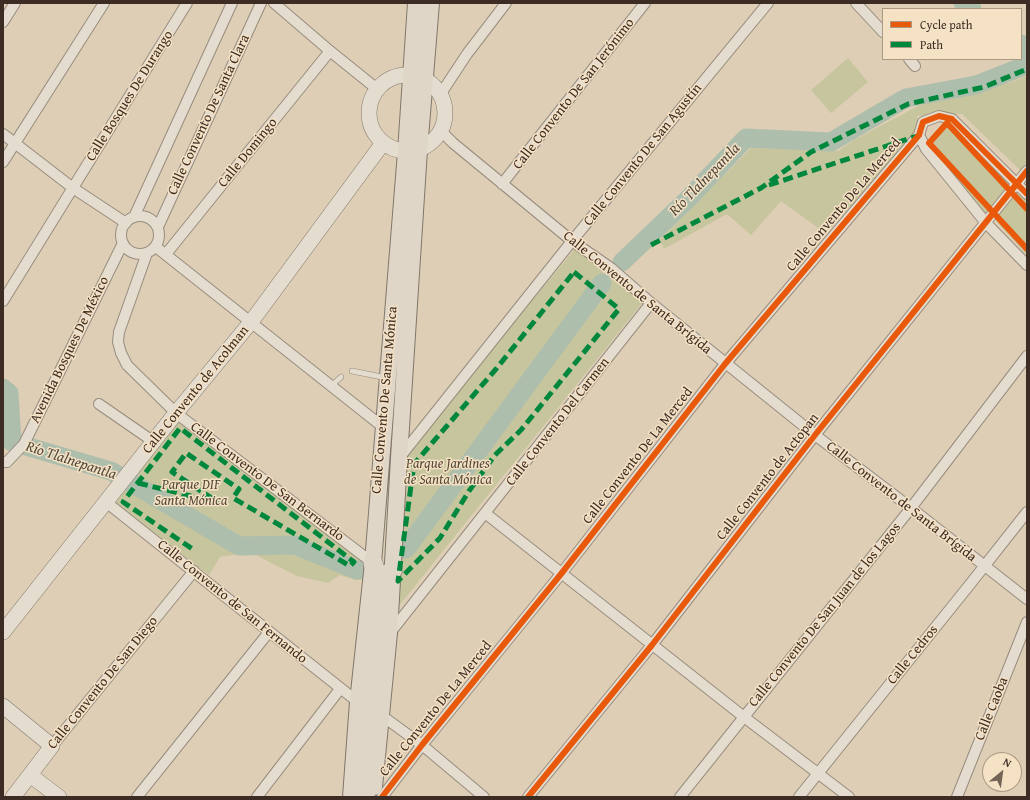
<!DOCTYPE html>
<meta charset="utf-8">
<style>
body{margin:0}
#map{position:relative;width:1030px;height:800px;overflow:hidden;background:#deceb5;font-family:"Gentium Book Plus",serif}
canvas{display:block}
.frame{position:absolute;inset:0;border:4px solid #3c2c24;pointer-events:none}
.legend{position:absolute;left:882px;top:8px;width:140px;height:52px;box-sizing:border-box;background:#f5e1c4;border:1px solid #ab9984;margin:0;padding:5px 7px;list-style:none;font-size:12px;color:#3c2c24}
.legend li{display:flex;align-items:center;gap:8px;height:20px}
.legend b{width:20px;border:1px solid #ab9984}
.north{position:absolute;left:982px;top:752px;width:40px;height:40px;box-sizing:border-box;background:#f5e1c4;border:1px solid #ab9984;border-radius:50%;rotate:29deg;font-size:11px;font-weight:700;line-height:16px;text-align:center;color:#3c2c24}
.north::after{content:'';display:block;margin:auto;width:14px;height:18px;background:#756557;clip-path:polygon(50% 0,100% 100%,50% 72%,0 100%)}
</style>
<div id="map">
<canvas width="1030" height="800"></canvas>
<div class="frame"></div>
<ul class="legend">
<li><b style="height:5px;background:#e8590c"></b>Cycle path</li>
<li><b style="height:5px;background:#00873e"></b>Path</li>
</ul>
<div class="north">N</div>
</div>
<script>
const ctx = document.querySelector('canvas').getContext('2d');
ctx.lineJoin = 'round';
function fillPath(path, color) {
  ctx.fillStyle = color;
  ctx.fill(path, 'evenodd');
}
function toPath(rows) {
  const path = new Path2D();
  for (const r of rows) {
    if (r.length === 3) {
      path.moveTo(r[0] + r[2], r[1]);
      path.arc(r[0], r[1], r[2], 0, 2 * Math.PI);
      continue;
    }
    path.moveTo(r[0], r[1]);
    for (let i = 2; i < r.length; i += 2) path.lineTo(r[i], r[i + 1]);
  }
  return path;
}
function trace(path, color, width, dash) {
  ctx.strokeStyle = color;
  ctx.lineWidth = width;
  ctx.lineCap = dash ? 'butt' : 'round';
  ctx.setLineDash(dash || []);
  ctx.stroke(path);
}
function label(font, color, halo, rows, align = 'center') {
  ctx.font = font + ' "Gentium Book Plus",serif';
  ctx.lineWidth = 3;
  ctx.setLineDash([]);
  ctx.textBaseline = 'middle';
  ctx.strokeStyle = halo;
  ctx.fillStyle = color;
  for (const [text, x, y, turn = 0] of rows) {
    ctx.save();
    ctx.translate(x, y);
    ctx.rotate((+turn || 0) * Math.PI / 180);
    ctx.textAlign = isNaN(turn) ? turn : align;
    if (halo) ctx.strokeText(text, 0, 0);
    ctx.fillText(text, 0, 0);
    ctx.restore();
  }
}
fillPath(toPath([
 [848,58,868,82,831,113,811,90],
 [1027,76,1027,165,1022,172,962,114,917,116,919,135,825,233,781,201,751,235,727,214,664,249,660,240,751,148,838,151,854,140,920,105,1012,82],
 [947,123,958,131,1010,183,986,214,929,143],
 [1019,191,1027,200,1027,255,995,220],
 [575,249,643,302,398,607,401,458],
 [176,413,362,559,366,568,363,580,355,580,340,575,328,583,297,576,250,552,220,557,209,575,116,503]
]), '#c7c59d');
trace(toPath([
 [963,3,972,9],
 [1021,44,1027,51],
 [622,262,688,199,746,138,831,142,906,98,976,85,1027,65],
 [3,388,9,393,12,442,111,471,239,546,294,545,357,570],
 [406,549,602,283]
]), '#aebeac', 19);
const lane = toPath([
 [352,371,387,378],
 [331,386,341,377]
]);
const street = toPath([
 [274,3,330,51,377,89],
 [856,3,883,32],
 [3,22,15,3],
 [909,59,915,66],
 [440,95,467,54,506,3],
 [441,131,453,143,572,241,611,268,651,303,815,435,911,508,1027,599],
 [3,134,73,188,126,223],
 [919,135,926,149,986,223,1027,265],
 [3,162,104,3],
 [502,184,645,3],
 [140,235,19],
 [134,217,232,3],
 [158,227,261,3],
 [156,247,383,427],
 [147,253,119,332,118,342,121,353,127,365,176,413,373,563],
 [166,254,330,51],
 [3,301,187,3],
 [99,404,154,442],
 [400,457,572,241,768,3],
 [3,462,7,462,24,444,123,243],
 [106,502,358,702],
 [485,513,744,717,849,797],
 [390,633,651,303],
 [381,715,422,745,484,797],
 [52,746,194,571],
 [137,797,269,632],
 [257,797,340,689],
 [382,797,422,745,561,574,725,364,919,135,923,122,939,116,952,119,1027,194],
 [528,797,652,645,815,435,1027,171],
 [680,797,911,508,1027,356],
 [799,797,971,583,1027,512],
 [957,797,1027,622]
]);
const secondary = toPath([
 [407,113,38],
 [3,632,176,413,251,322,383,143],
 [3,706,52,746,13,797],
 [30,775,59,797]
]);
const primary = toPath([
 [374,787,389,633,399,458,419,150,431,3],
 [351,797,358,702,373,563,406,152,416,3]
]);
const highway = toPath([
 [381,587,393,569],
 [365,797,370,704,381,587,373,563]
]);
trace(lane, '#978c7d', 6);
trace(street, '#978c7d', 12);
trace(secondary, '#80776a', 16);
trace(primary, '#80776a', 18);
trace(highway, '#80776a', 20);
trace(lane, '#e4dccf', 5);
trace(street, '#e4dccf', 10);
trace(secondary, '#e4dccf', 15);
trace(primary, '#dfd6c8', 16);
trace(highway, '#dfd6c8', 19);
trace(toPath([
 [769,185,917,136],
 [651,245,761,188,811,152,908,104,984,87,1027,69],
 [574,272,619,309,521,430,495,455,469,491,440,538,398,581,414,464,496,369,574,272],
 [138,483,219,503,172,472,186,453,239,489,233,498,350,566,354,562,180,428,123,502,194,550]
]), '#00873e', 5, [10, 5]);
trace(toPath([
 [1027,209,947,123,929,143,1027,249],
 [382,797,422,745,561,574,725,364,919,135,923,122,939,116,952,119,1027,194],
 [528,797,652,645,815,435,1027,171]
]), '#e8590c', 6);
label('14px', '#3c2c24', '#f5e1c4', [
 ["Calle Convento De San Jerónimo",574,94,-52],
 ["Calle Bosques De Durango",130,96,-58],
 ["Calle Convento De Santa Clara",209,115,-65],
 ["Calle Domingo",248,153,-51],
 ["Calle Convento De San Agustín",643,155,-51],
 ["Calle Convento De La Merced",844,205,-50],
 ["Calle Convento de Santa Brígida",637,293,39],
 ["Avenida Bosques De México",70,350,-64],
 ["Calle Convento de Acolman",196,390,-51],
 ["Calle Convento De Santa Mónica",385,400,-85],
 ["Calle Convento Del Carmen",558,422,-52],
 ["Calle Convento De La Merced",638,456,-52],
 ["Calle Convento de Actopan",768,477,-52],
 ["Calle Convento De San Bernardo",267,482,37],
 ["Calle Convento de Santa Brígida",901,502,38],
 ["Calle Convento de San Fernando",232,602,39],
 ["Calle Convento De San Juan de los Lagos",825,615,-51],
 ["Calle Cedros",913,655,-51],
 ["Calle Convento De San Diego",103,683,-51],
 ["Calle Convento De La Merced",436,709,-51],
 ["Calle Caoba",992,709,-68]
]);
label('italic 14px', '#544938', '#f5e1c4', [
 ["Parque Jardines",448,464],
 ["de Santa Mónica",448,480],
 ["Parque DIF",191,485],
 ["Santa Mónica",191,501]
]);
label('italic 15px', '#4f483e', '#f5e1c4', [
 ["Río Tlalnepantla",705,180,-46],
 ["Río Tlalnepantla",71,461,18]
]);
</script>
